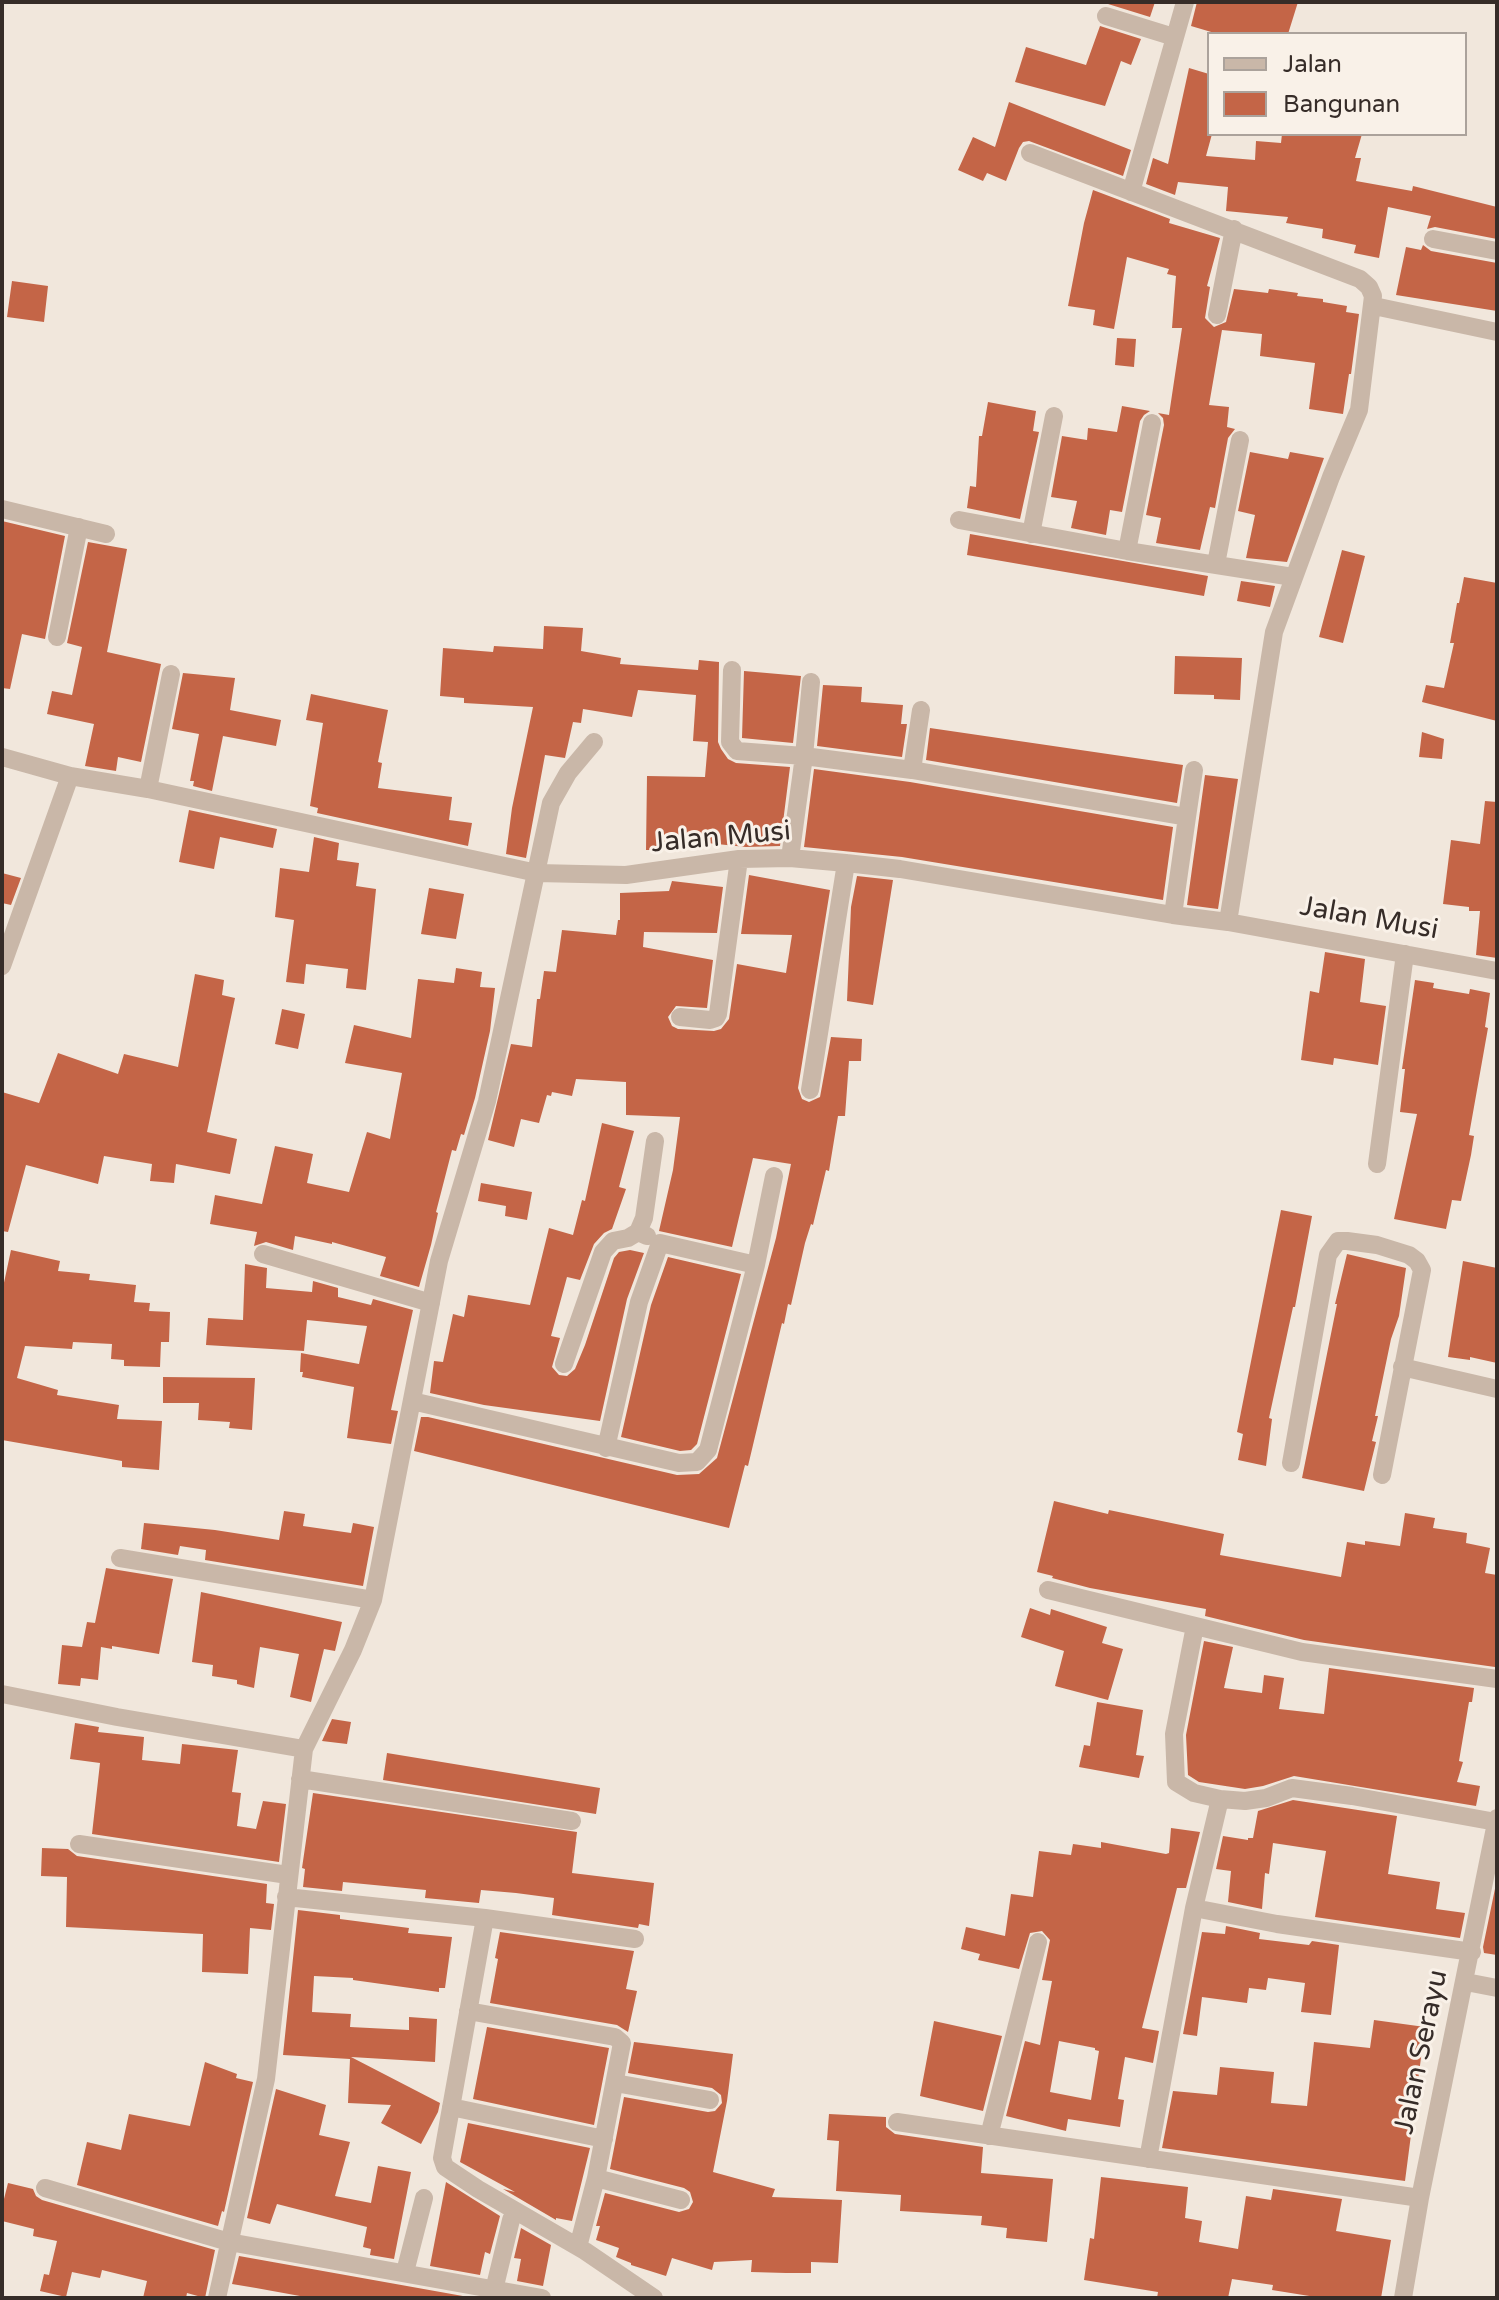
<!DOCTYPE html>
<style>
body{margin:0}
#map{position:relative;width:1499px;height:2300px;overflow:hidden;background:#f1e7dc;font-family:"Varela Round",sans-serif}
canvas{display:block}
.frame{position:absolute;inset:0;border:4px solid #362c28;pointer-events:none}
.legend{position:absolute;left:1207px;top:32px;width:260px;height:104px;box-sizing:border-box;background:#f9f1e8;border:2px solid #aba29b;margin:0;padding:10px 14px;list-style:none;font-size:24px;color:#362c28}
.legend li{display:flex;align-items:center;gap:16px;height:40px}
.legend b{width:40px;border:2px solid #aba29b}
</style>
<div id="map">
<canvas width="1499" height="2300"></canvas>
<div class="frame"></div>
<ul class="legend">
<li><b style="height:10px;background:#c9b7a8"></b>Jalan</li>
<li><b style="height:22px;background:#c46547"></b>Bangunan</li>
</ul>
</div>
<script>
const ctx = document.querySelector('canvas').getContext('2d');
ctx.lineJoin = 'round';
function fillPath(path, color) {
  ctx.fillStyle = color;
  ctx.fill(path, 'evenodd');
}
function toPath(rows) {
  const path = new Path2D();
  for (const r of rows) {
    path.moveTo(r[0], r[1]);
    for (let i = 2; i < r.length; i += 2) path.lineTo(r[i], r[i + 1]);
  }
  return path;
}
function trace(path, color, width, dash) {
  ctx.strokeStyle = color;
  ctx.lineWidth = width;
  ctx.lineCap = dash ? 'butt' : 'round';
  ctx.setLineDash(dash || []);
  ctx.stroke(path);
}
function label(font, color, halo, rows, align = 'center') {
  ctx.font = font + ' "Varela Round",sans-serif';
  ctx.lineWidth = 6;
  ctx.setLineDash([]);
  ctx.textBaseline = 'middle';
  ctx.strokeStyle = halo;
  ctx.fillStyle = color;
  for (const [text, x, y, turn = 0] of rows) {
    ctx.save();
    ctx.translate(x, y);
    ctx.rotate((+turn || 0) * Math.PI / 180);
    ctx.textAlign = isNaN(turn) ? turn : align;
    if (halo) ctx.strokeText(text, 0, 0);
    ctx.fillText(text, 0, 0);
    ctx.restore();
  }
}
fillPath(toPath([
 [1108,2,1155,2,1150,17,1108,4],
 [1197,2,1298,2,1288,34,1218,34,1191,26],
 [1100,26,1141,39,1131,65,1121,61,1105,106,1015,82,1026,47,1086,65],
 [1189,68,1209,74,1209,134,1212,134,1206,156,1255,160,1256,141,1281,143,1282,134,1362,134,1355,158,1361,158,1356,181,1412,191,1413,186,1497,207,1497,239,1435,227,1427,229,1431,216,1388,207,1379,258,1354,253,1356,245,1322,238,1323,229,1286,223,1288,217,1226,211,1228,187,1178,182,1175,195,1146,184,1153,158,1168,164],
 [1009,102,1131,150,1123,176,1029,141,1023,142,1019,148,1006,181,987,173,983,181,958,170,973,137,995,147],
 [1093,190,1170,219,1169,223,1220,238,1207,286,1210,287,1205,318,1214,327,1226,322,1234,289,1268,293,1269,289,1298,293,1297,296,1323,299,1323,302,1347,306,1346,312,1359,314,1351,374,1349,374,1343,414,1309,409,1315,363,1260,356,1262,334,1222,330,1209,405,1229,407,1227,427,1235,429,1228,438,1215,508,1210,507,1200,550,1156,543,1161,518,1146,515,1164,425,1163,418,1158,413,1169,415,1182,328,1172,328,1176,276,1167,274,1169,269,1127,257,1114,329,1093,325,1095,310,1068,306,1084,223],
 [1423,245,1431,251,1497,263,1497,311,1396,295,1406,247,1421,250],
 [12,281,48,286,44,322,7,317],
 [1117,338,1136,339,1134,367,1115,365],
 [988,402,1036,411,1033,431,1039,432,1020,519,967,508,970,486,976,487,979,436,982,436],
 [1122,406,1150,411,1144,415,1140,421,1122,512,1110,510,1106,535,1071,528,1077,501,1051,497,1062,436,1087,440,1088,428,1117,432],
 [1250,452,1288,459,1290,452,1324,458,1287,562,1246,558,1255,515,1238,511],
 [2,521,65,536,45,639,22,634,10,689,2,688],
 [970,534,1208,576,1204,596,967,555],
 [88,542,127,549,107,652,161,664,141,762,118,757,116,771,85,766,94,724,47,714,52,691,72,695,82,647,67,643],
 [1342,550,1365,556,1343,643,1319,637],
 [1464,577,1497,583,1497,721,1422,702,1426,685,1444,688,1454,643,1450,643,1457,603,1459,603],
 [1241,581,1275,586,1270,607,1237,601],
 [544,626,583,628,581,651,621,658,620,664,698,670,699,660,719,662,718,742,721,749,728,759,736,763,790,767,780,846,746,847,707,843,708,838,670,838,670,850,646,850,647,776,705,777,708,742,693,741,696,695,638,690,632,717,583,709,581,723,573,722,565,758,545,755,526,858,506,854,512,808,533,707,464,703,464,698,440,696,443,648,493,652,494,646,543,649],
 [1175,656,1242,658,1240,700,1214,699,1214,695,1174,694],
 [744,671,801,676,793,743,742,738],
 [183,673,235,678,230,710,281,720,276,746,223,736,212,791,193,786,194,781,190,781,199,734,172,729],
 [823,685,862,687,861,702,903,705,901,724,907,724,902,757,817,746],
 [311,694,388,710,378,762,382,763,378,788,452,797,449,820,472,823,468,846,317,813,318,808,310,806,323,723,306,720],
 [930,728,1183,765,1177,803,926,760],
 [1422,732,1444,739,1442,759,1419,757],
 [814,769,910,782,1173,827,1163,900,902,857,804,847],
 [1205,775,1238,779,1218,909,1187,905],
 [1485,801,1497,802,1497,958,1476,955,1480,911,1469,911,1469,907,1443,904,1451,840,1480,844],
 [189,810,277,829,273,848,220,837,214,869,179,862],
 [314,837,339,843,337,860,359,863,356,886,376,889,366,990,346,988,348,969,306,964,304,984,286,982,294,920,275,917,280,868,309,872],
 [2,873,21,878,11,905,2,903],
 [749,875,830,890,798,1088,802,1099,809,1102,820,1097,831,1037,862,1039,861,1061,849,1061,845,1116,838,1116,829,1171,826,1170,813,1225,811,1224,805,1243,791,1305,788,1304,784,1324,782,1323,748,1466,745,1465,729,1528,414,1451,421,1417,428,1417,677,1475,699,1474,717,1458,776,1238,791,1164,753,1158,732,1247,659,1231,673,1170,680,1117,626,1115,626,1082,576,1079,572,1096,552,1092,551,1096,547,1095,539,1123,521,1119,514,1147,488,1140,511,1044,532,1047,537,999,540,999,544,971,556,972,562,930,616,935,618,920,620,920,620,893,669,891,672,881,723,887,717,933,644,932,643,947,713,960,707,1008,676,1006,668,1017,672,1026,678,1029,714,1031,721,1029,729,1019,737,964,786,973,792,935,741,934],
 [857,876,893,880,873,1005,847,1001,851,907],
 [429,888,464,894,456,939,421,934],
 [1325,952,1365,959,1360,1002,1386,1006,1378,1065,1334,1058,1333,1065,1301,1060,1310,991,1319,993],
 [456,968,482,972,480,987,495,988,490,1031,475,1098,464,1135,461,1134,456,1151,452,1150,436,1212,438,1213,431,1245,419,1287,380,1276,386,1257,332,1242,332,1244,295,1236,293,1250,266,1242,254,1246,257,1232,210,1224,215,1195,262,1204,275,1146,313,1154,307,1183,349,1192,367,1132,390,1139,402,1073,345,1063,354,1025,411,1038,418,979,454,983],
 [195,974,224,980,222,995,235,998,207,1132,237,1139,230,1174,176,1164,174,1183,150,1181,152,1164,104,1156,98,1184,26,1165,8,1232,2,1231,2,1092,39,1103,58,1053,118,1074,124,1054,178,1067],
 [1415,980,1434,983,1433,988,1469,994,1470,989,1490,993,1485,1027,1488,1028,1469,1135,1474,1136,1471,1155,1461,1201,1452,1200,1446,1229,1394,1219,1417,1114,1400,1112,1405,1069,1402,1069],
 [282,1009,305,1014,298,1049,275,1044],
 [602,1123,634,1131,619,1187,626,1189,612,1229,604,1233,594,1244,580,1280,567,1277,551,1336,560,1338,552,1367,559,1375,567,1376,575,1369,585,1345,614,1258,619,1252,630,1250,644,1253,627,1299,600,1421,484,1405,430,1393,434,1361,443,1362,453,1314,464,1317,468,1295,530,1305,549,1228,573,1235,582,1200,585,1201],
 [481,1183,532,1192,527,1220,505,1216,506,1206,478,1201],
 [1281,1210,1312,1216,1295,1307,1293,1307,1269,1418,1272,1419,1266,1466,1238,1460,1243,1434,1237,1432],
 [11,1250,60,1261,58,1271,90,1274,89,1280,136,1285,134,1302,150,1303,149,1311,170,1312,169,1342,161,1342,160,1367,124,1366,124,1360,111,1359,112,1344,73,1342,72,1349,25,1346,17,1378,58,1390,57,1395,119,1405,117,1419,162,1421,159,1470,122,1467,122,1461,2,1440,2,1292],
 [1347,1254,1406,1268,1399,1316,1391,1339,1375,1416,1378,1416,1372,1441,1376,1442,1364,1491,1302,1478,1337,1304,1335,1304],
 [668,1257,741,1274,697,1444,691,1450,680,1451,621,1437,651,1305],
 [1463,1261,1497,1268,1497,1363,1470,1357,1470,1360,1448,1357],
 [245,1264,267,1268,266,1288,312,1292,313,1281,338,1288,338,1297,371,1305,373,1299,413,1310,391,1410,398,1411,391,1444,347,1438,354,1387,302,1377,303,1372,300,1372,301,1353,359,1364,367,1326,307,1320,304,1351,206,1345,208,1318,243,1320],
 [163,1377,255,1378,252,1430,229,1428,230,1422,198,1420,199,1403,163,1403],
 [1054,1501,1108,1514,1109,1510,1224,1534,1220,1555,1341,1577,1347,1542,1365,1545,1365,1541,1400,1546,1405,1513,1435,1518,1433,1528,1467,1533,1466,1543,1490,1548,1485,1573,1497,1575,1495,1667,1304,1640,1205,1616,1206,1609,1090,1588,1052,1578,1053,1576,1037,1572],
 [284,1511,305,1514,303,1526,351,1533,353,1523,374,1527,363,1586,205,1560,206,1550,180,1546,178,1555,141,1549,144,1523,215,1530,279,1540],
 [106,1568,173,1579,159,1654,112,1646,112,1649,101,1647,98,1680,81,1678,80,1686,58,1684,62,1645,82,1647,87,1622,95,1623],
 [201,1592,342,1622,335,1651,324,1649,311,1702,290,1697,299,1654,260,1647,254,1688,237,1684,237,1680,212,1676,213,1665,192,1662],
 [1030,1608,1050,1615,1051,1609,1107,1627,1102,1643,1123,1649,1108,1700,1055,1686,1064,1651,1021,1637],
 [1204,1641,1233,1647,1224,1688,1262,1693,1264,1675,1284,1678,1279,1709,1324,1714,1329,1668,1474,1688,1472,1702,1469,1702,1459,1761,1463,1762,1457,1782,1480,1786,1476,1806,1294,1776,1263,1786,1245,1789,1199,1782,1188,1775,1186,1735],
 [1097,1702,1143,1710,1136,1755,1144,1756,1139,1778,1079,1767,1084,1745,1090,1746],
 [332,1719,351,1722,347,1744,322,1741],
 [75,1723,99,1727,98,1732,144,1737,142,1760,180,1764,182,1744,238,1750,232,1792,241,1793,237,1826,256,1829,263,1801,286,1804,279,1862,92,1834,100,1763,70,1759],
 [387,1753,600,1788,596,1814,383,1780],
 [313,1793,577,1832,572,1873,654,1883,649,1926,639,1924,638,1928,552,1915,554,1898,516,1893,481,1890,479,1903,425,1898,426,1890,343,1882,342,1891,303,1887,305,1869,302,1868],
 [1293,1800,1397,1816,1388,1874,1440,1882,1436,1909,1465,1913,1460,1938,1315,1917,1326,1851,1273,1843,1269,1874,1265,1873,1262,1909,1228,1902,1231,1871,1216,1869,1223,1836,1248,1840,1248,1838,1253,1838,1258,1811],
 [1171,1828,1200,1832,1186,1888,1177,1888,1142,2028,1159,2031,1153,2063,1125,2057,1118,2099,1124,2100,1120,2127,1068,2119,1066,2131,1006,2116,1025,2041,1040,2045,1052,1981,1042,1980,1050,1940,1042,1931,1030,1933,1019,1969,978,1960,980,1954,961,1949,966,1927,1005,1936,1011,1894,1033,1897,1039,1851,1071,1855,1073,1844,1101,1848,1101,1842,1166,1854,1169,1853],
 [1059,2041,1095,2048,1095,2050,1099,2051,1091,2100,1050,2092],
 [42,1848,68,1849,77,1856,267,1884,266,1903,274,1904,271,1930,250,1928,248,1974,202,1972,203,1934,66,1927,67,1877,41,1876],
 [1497,1879,1497,1955,1484,1953,1483,1947],
 [298,1910,340,1915,340,1919,409,1928,408,1933,452,1937,445,1988,439,1988,439,1992,353,1980,353,1978,314,1976,312,2012,351,2014,350,2027,409,2030,409,2017,437,2019,435,2062,351,2057,440,2103,438,2112,421,2144,381,2123,391,2105,348,2103,350,2059,283,2055],
 [1226,1926,1260,1933,1259,1939,1309,1945,1312,1941,1339,1945,1331,2015,1301,2012,1305,1983,1268,1978,1266,1990,1249,1988,1247,2003,1202,1997,1197,2036,1183,2034,1202,1932,1225,1934],
 [500,1932,634,1951,626,1989,637,1991,628,2032,617,2025,490,2003,498,1959,495,1958],
 [1374,2020,1425,2027,1405,2181,1162,2148,1173,2091,1217,2095,1220,2067,1274,2072,1271,2103,1307,2106,1314,2042,1370,2048],
 [934,2021,1002,2036,983,2111,920,2096],
 [487,2027,609,2048,594,2125,473,2099],
 [634,2042,733,2054,727,2101,713,2172,775,2189,772,2197,842,2200,838,2263,811,2262,811,2273,786,2273,751,2272,752,2260,714,2262,712,2270,672,2258,666,2276,631,2265,631,2263,616,2257,619,2248,596,2240,600,2226,596,2226,605,2193,679,2212,689,2209,693,2202,690,2192,684,2188,610,2169,624,2097,708,2112,715,2111,722,2103,721,2095,712,2088,628,2073],
 [205,2062,237,2074,236,2078,253,2082,224,2212,222,2211,218,2226,77,2185,87,2142,121,2150,129,2114,190,2126],
 [276,2089,326,2105,319,2135,350,2142,335,2196,371,2203,378,2166,411,2172,394,2259,370,2255,371,2249,363,2247,367,2227,277,2204,270,2224,247,2218],
 [829,2114,886,2117,886,2127,895,2134,983,2147,981,2173,1053,2179,1047,2242,1006,2238,1007,2228,981,2225,982,2216,900,2211,901,2195,836,2191,839,2141,827,2140],
 [468,2123,590,2148,572,2221,556,2218,556,2220,503,2189,515,2192,460,2162],
 [1101,2177,1188,2187,1185,2218,1202,2221,1199,2242,1238,2249,1246,2196,1271,2200,1273,2189,1342,2199,1336,2231,1391,2240,1381,2298,1322,2298,1272,2290,1273,2285,1232,2279,1228,2298,1157,2298,1158,2292,1084,2280,1090,2238,1094,2239],
 [446,2182,500,2216,490,2254,485,2252,480,2275,430,2266],
 [8,2183,33,2189,36,2196,42,2200,215,2250,205,2298,187,2293,186,2298,143,2298,147,2281,102,2270,100,2278,72,2272,66,2297,40,2291,44,2274,49,2275,57,2241,33,2236,34,2229,2,2221,2,2207],
 [521,2228,551,2245,543,2286,517,2281,521,2259,514,2258],
 [239,2256,474,2298,311,2298,256,2288,232,2284]
]), '#c46547');
trace(toPath([
 [1106,16,1174,37],
 [1030,153,1360,279,1369,287,1373,296,1359,410,1331,477,1274,632,1228,922],
 [1131,192,1185,2],
 [1433,239,1497,251],
 [1374,306,1497,332],
 [1217,315,1234,229],
 [2,509,106,534],
 [959,520,1127,551,1293,577],
 [1031,534,1054,416],
 [1127,551,1152,423],
 [1216,564,1240,440],
 [57,637,79,527],
 [732,670,730,742,737,751,804,756,811,682],
 [2,757,70,776,148,789,537,873,626,875,739,859,790,858,846,863,900,869,1173,915,1228,922,1497,971],
 [912,770,921,710],
 [148,789,171,674],
 [1187,817,1194,770],
 [790,858,804,756,912,770,1187,817,1173,915],
 [2,966,70,776],
 [680,1017,710,1020,716,1018,718,1014,739,859],
 [810,1090,846,863],
 [1377,1164,1405,954],
 [647,1236,638,1232,644,1218,655,1141],
 [263,1254,431,1303],
 [564,1364,603,1252,613,1241,628,1238,638,1232],
 [1402,1367,1497,1389],
 [412,1401,679,1463,697,1462,708,1450,756,1265,774,1176],
 [606,1448,639,1302,660,1243,756,1265],
 [1291,1463,1328,1255,1338,1241,1347,1241,1377,1245,1409,1255,1417,1261,1422,1270,1382,1475],
 [120,1558,373,1600],
 [1048,1590,1302,1652,1497,1679],
 [1195,1626,1174,1734,1176,1782,1194,1793,1220,1799],
 [2,1694,117,1717,304,1749],
 [300,1779,572,1821],
 [79,1844,288,1875],
 [286,1897,485,1918,635,1939],
 [485,1918,442,2158,445,2167,478,2189,585,2251,654,2298],
 [1472,1952,1277,1924,1194,1908,1220,1799,1245,1801,1266,1798,1292,1788,1352,1796,1496,1822],
 [1466,1982,1497,1988],
 [468,2011,615,2037,622,2043,596,2178,578,2247],
 [615,2083,710,2100],
 [451,2107,604,2139],
 [897,2122,1420,2198],
 [989,2136,1038,1942],
 [1148,2159,1194,1908],
 [596,2178,681,2200],
 [45,2188,229,2242,542,2298],
 [405,2272,424,2198],
 [494,2290,511,2220],
 [217,2298,266,2079,304,1749,353,1650,373,1600,439,1261,487,1101,551,803,568,773,594,742],
 [1403,2298,1420,2198,1497,1818]
]), '#c9b7a8', 18);
label('28px', '#362c28', '#f9f1e8', [
 ["Jalan Musi",721,838,-5],
 ["Jalan Musi",1369,919,10],
 ["Jalan Serayu",1422,2052,-78]
]);
</script>
